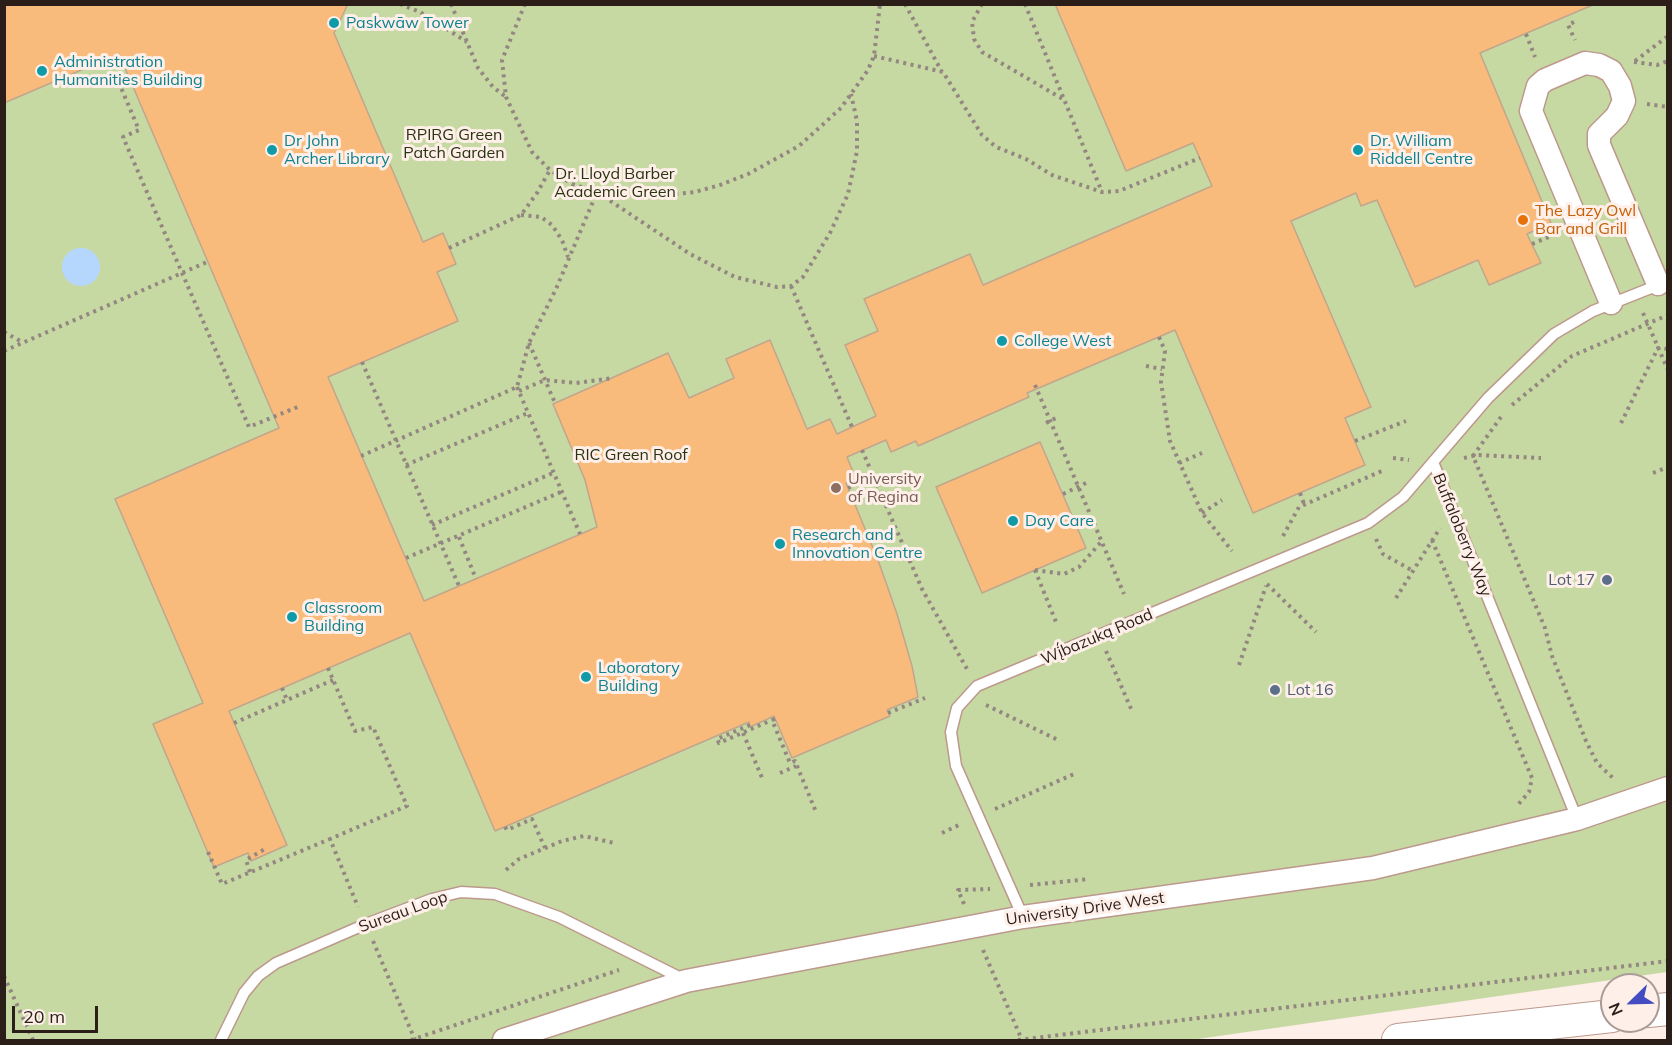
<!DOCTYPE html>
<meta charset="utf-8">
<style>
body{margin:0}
#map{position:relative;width:1672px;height:1045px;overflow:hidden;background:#feefe9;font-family:Mulish,sans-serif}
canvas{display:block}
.frame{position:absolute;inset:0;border:6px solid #2b1e19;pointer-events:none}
.north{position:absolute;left:1600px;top:973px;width:60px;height:60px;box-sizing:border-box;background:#feefe9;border:2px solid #aa9b96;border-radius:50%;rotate:247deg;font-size:16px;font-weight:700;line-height:24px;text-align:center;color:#2b1e19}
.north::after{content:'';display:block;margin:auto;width:21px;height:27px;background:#444cc1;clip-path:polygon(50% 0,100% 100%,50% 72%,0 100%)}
.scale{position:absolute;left:12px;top:1006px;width:86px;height:27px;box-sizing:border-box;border:3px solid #2b1e19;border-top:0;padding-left:8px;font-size:18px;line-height:21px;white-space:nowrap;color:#2b1e19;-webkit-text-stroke:4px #feefe9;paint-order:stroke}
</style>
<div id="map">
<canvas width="1672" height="1045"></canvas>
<div class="frame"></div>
<div class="north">N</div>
<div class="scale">20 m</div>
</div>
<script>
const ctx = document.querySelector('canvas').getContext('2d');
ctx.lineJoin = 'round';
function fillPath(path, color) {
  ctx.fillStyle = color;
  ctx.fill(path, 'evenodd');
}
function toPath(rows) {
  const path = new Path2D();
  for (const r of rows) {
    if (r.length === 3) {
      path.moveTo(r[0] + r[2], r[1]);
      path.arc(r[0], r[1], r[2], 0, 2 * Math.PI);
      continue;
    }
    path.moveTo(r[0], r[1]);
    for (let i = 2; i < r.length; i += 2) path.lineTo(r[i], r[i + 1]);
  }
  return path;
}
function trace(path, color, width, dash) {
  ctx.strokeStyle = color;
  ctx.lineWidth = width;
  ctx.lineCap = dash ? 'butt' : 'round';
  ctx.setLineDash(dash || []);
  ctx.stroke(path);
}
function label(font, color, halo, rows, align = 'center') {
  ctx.font = font + ' Mulish,sans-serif';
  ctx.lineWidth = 6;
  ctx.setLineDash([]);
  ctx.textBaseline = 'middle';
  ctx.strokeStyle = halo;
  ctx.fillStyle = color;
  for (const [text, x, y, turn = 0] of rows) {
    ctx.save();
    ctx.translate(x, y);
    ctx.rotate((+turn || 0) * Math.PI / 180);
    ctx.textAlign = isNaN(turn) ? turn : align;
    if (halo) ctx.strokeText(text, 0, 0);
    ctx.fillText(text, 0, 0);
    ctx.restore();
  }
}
fillPath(toPath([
 [5,5,1667,5,1667,972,1191,1040,5,1040]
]), '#c7d9a3');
fillPath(toPath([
 [81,267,19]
]), '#b5d7fe');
const building = toPath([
 [4,4,348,4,334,33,423,242,443,233,456,264,437,272,458,321,328,377,424,601,597,527,585,480,553,404,668,353,689,398,734,378,726,359,770,340,807,429,830,419,837,434,876,416,845,345,878,331,864,299,970,254,983,285,1212,186,1193,143,1126,171,1055,4,1595,4,1480,53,1551,223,1527,234,1541,263,1489,285,1478,260,1415,287,1377,200,1361,206,1356,193,1291,221,1371,407,1345,418,1365,465,1253,513,1175,330,1027,393,1029,397,918,446,916,441,891,452,886,440,847,457,856,479,846,483,878,560,897,614,912,666,918,697,887,710,890,716,792,758,774,716,750,727,749,722,495,831,410,633,229,711,287,845,251,861,248,853,214,867,153,724,203,703,115,499,279,428,119,54,4,103,4,4],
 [1040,442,1086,548,982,593,936,487,1040,442]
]);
fillPath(building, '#f9bb7b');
trace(building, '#c0a68d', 1.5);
const lane = toPath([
 [1433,462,1577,819],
 [1023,917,956,766,951,732,957,708,977,686,1368,523,1403,497,1488,398,1554,334,1593,311,1661,284],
 [221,1040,244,993,258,976,276,963,366,924,432,899,461,892,495,894,559,917,683,979]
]);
const street = toPath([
 [1611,303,1531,111,1538,86,1545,80,1585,63,1599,65,1611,71,1620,86,1624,101,1617,116,1599,134,1599,145,1658,284],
 [504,1040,686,981,1023,917,1373,868,1577,819,1668,788]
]);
const secondary = toPath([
 [1648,1011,1668,1009],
 [1398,1040,1612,1016]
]);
trace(lane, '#bc998c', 13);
trace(street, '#bc998c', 25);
trace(secondary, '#bc998c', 34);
trace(toPath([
 [400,4,420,12,467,42],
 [451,4,478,68,493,87,506,97],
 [525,4,502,60,506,97,532,152,550,170,572,184,597,192,655,196,695,192,720,185,748,174,799,146,841,108,868,70,874,56,880,4],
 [905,4,942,72],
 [982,4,972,22,974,39,982,52,1063,99],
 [1025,4,1102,192],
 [1574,22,1568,25,1575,40],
 [1526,34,1535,57],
 [874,56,943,72,982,135,996,147,1026,159,1052,175,1102,192,1119,191,1200,158],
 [1635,61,1668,36],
 [1634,62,1657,65,1668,61],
 [127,80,119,83,139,130,123,137,249,427,300,406],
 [1647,104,1668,107],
 [521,215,541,217,552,225,562,240,568,257],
 [1532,244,1556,234],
 [449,248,521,215,537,193,550,170],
 [791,286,852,427],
 [1643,313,1668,370],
 [4,332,22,342],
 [1159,337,1165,351,1161,382,1170,441,1202,513,1232,551],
 [529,343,555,403],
 [4,351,207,262],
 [362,362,459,586],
 [1146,366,1162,369],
 [1035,385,1124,594],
 [517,387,580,534],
 [519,391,545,380,576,383,613,378],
 [1512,405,1572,356,1668,315],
 [1501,417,1473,456,1545,628,1552,656,1586,741,1597,763,1614,779],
 [1046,423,1058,417],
 [1621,423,1658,348,1668,349],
 [1355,441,1406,421],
 [862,450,922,589,967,669],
 [361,456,517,387,529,343,556,289,597,192,690,254,735,277,777,287,791,286,803,277,830,233,848,194,857,151,857,121,851,94],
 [1393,458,1409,460],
 [1464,458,1477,455,1541,458],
 [1179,463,1202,453],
 [406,465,528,413],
 [1653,473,1668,467],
 [848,488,873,477],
 [1300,493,1304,504],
 [1063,494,1086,483],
 [1202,513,1222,500],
 [432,525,553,473],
 [1283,536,1299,507,1384,470],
 [459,537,476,579],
 [1376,539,1383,554,1413,571],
 [1432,540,1532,778,1529,792,1516,807],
 [406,558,561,492],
 [1035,570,1064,574,1079,567,1102,541],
 [1035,570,1056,622],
 [1267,584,1316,632],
 [1396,598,1440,528],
 [1106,651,1132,711],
 [1239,665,1266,586],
 [328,668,355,731,373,727,407,806,330,839,358,907],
 [282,688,287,700],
 [986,705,1060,741],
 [888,713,925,698],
 [775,719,772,720,790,763,795,761,816,812],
 [234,723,333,680],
 [750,725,717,739,719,743,772,720],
 [743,733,763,780],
 [780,773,796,766],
 [995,809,1074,774],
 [505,827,507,830,532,819,545,848],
 [942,833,961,824],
 [208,852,222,884,330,839],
 [506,870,519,859,562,841,584,836,614,843],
 [250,872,246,860,265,849],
 [1030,885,1089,879],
 [964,904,958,890,990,889],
 [373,941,415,1040],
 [983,950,1022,1040],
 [4,976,33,1040],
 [411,1040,619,970],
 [1018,1040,1668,961]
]), '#948681', 4, [3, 4.5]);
trace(lane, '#fff', 10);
trace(street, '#fff', 22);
trace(secondary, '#fff', 32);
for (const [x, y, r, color] of [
 [334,23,6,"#0f9aa8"],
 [42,71,6,"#0f9aa8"],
 [272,150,6,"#0f9aa8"],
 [1358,150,6,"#0f9aa8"],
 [1523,220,6,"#e8710a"],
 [1002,341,6,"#0f9aa8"],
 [836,488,6,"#8d6e63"],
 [1013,521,6,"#0f9aa8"],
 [780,544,6,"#0f9aa8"],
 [1607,580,6,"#5c6f8a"],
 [292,617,6,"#0f9aa8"],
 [586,677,6,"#0f9aa8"],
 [1275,690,6,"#5c6f8a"]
]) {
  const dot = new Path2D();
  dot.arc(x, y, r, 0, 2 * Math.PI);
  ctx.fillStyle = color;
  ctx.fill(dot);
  trace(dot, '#feefe9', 2);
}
label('16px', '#0d838f', '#feefe9', [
 ["Paskwāw Tower",346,23],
 ["Administration",54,62],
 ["Humanities Building",54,80],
 ["Dr John",284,141],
 ["Archer Library",284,159],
 ["Dr. William",1370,141],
 ["Riddell Centre",1370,159],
 ["College West",1014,341],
 ["Day Care",1025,521],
 ["Research and",792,535],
 ["Innovation Centre",792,553],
 ["Classroom",304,608],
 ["Building",304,626],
 ["Laboratory",598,668],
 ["Building",598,686]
], 'left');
label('16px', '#2a3311', '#feefe9', [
 ["RPIRG Green",454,135],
 ["Patch Garden",454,153],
 ["Dr. Lloyd Barber",615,174],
 ["Academic Green",615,192],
 ["RIC Green Roof",631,455]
]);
label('16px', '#c56008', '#feefe9', [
 ["The Lazy Owl",1535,211],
 ["Bar and Grill",1535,229]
], 'left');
label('16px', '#785e54', '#feefe9', [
 ["University",848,479],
 ["of Regina",848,497]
], 'left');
label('16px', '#2b1e19', '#feefe9', [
 ["Buffaloberry Way",1462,535,68],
 ["Wį́bazuką Road",1097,637,-23],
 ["University Drive West",1085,909,-8],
 ["Sureau Loop",403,912,-20]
]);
label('16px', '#4e5e75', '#feefe9', [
 ["Lot 17",1595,580],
 ["Lot 16",1287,690,"left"]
], 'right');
</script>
